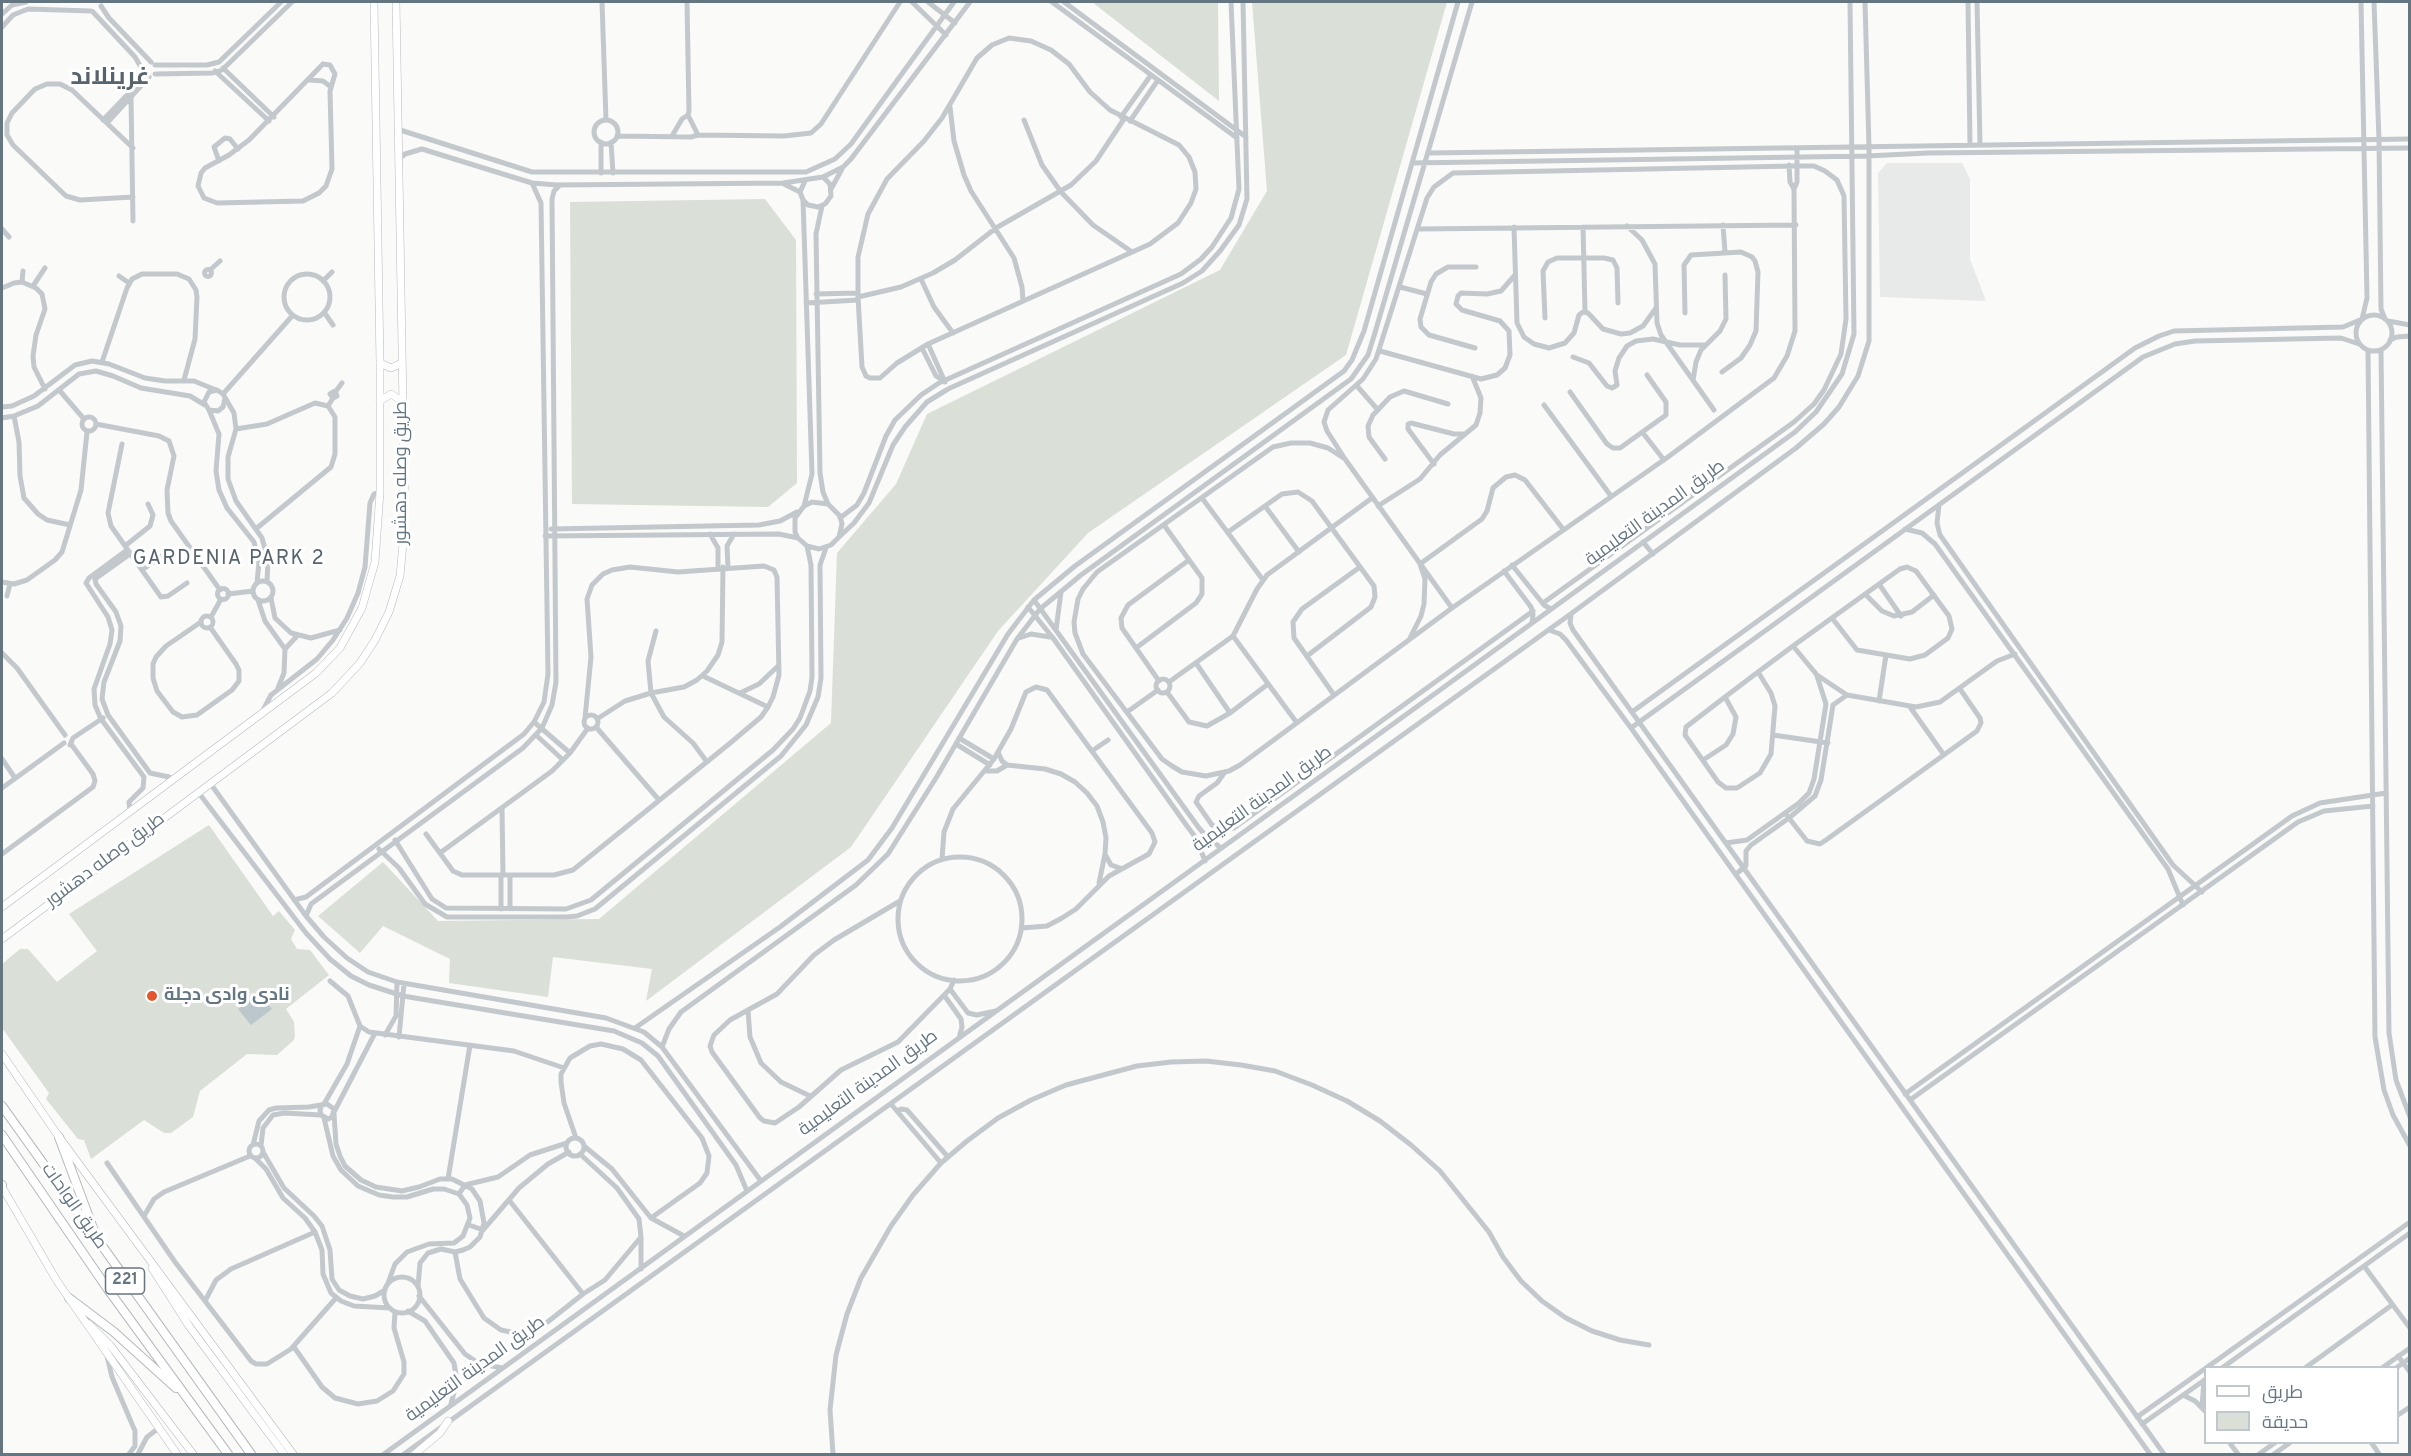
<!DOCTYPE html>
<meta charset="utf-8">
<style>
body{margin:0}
#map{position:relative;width:2411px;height:1456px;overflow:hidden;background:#fafaf8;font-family:Overpass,Cairo,sans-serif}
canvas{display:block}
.frame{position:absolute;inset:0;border:3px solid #657683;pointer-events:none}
.legend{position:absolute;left:2204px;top:1366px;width:195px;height:78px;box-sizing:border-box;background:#fff;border:2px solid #c1c8cd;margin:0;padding:8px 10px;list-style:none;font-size:18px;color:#657683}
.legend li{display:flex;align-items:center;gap:12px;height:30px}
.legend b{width:30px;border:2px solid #c1c8cd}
</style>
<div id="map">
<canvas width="2411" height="1456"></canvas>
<div class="frame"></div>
<ul class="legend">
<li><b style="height:8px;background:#fff"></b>طريق</li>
<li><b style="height:16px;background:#dadfd7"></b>حديقة</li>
</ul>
</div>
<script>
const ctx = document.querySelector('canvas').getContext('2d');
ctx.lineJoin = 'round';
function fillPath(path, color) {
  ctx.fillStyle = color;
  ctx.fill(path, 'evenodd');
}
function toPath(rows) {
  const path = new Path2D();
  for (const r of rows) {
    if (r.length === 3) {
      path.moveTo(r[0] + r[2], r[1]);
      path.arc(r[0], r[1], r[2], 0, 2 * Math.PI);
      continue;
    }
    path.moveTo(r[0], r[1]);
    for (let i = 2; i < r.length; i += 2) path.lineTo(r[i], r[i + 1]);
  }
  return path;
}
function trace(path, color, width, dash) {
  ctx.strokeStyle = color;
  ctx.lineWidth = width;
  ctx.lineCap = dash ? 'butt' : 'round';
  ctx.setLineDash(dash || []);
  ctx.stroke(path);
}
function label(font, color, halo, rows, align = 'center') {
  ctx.font = font + ' Overpass,Cairo,sans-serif';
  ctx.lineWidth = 6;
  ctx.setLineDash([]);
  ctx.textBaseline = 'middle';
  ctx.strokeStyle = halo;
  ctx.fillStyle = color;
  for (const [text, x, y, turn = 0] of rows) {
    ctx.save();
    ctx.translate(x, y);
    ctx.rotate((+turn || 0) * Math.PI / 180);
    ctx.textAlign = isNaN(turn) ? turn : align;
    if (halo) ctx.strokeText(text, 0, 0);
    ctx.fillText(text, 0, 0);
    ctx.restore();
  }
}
fillPath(toPath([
 [1887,163,1962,163,1970,179,1970,259,1986,301,1880,297,1878,173]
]), '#e8e9e9');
fillPath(toPath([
 [1092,2,1218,2,1219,101],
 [1252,2,1447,2,1346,355,1088,533,998,631,851,847,646,1001,652,969,553,957,548,997,449,983,450,959,383,926,360,953,318,916,383,862,438,921,599,919,831,723,837,553,896,484,927,414,1220,270,1267,191],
 [765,199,796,240,797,483,768,507,572,504,570,202],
 [209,825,273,916,279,911,295,930,291,939,297,949,310,950,329,975,286,1009,294,1022,295,1035,294,1040,277,1055,247,1054,200,1091,193,1117,171,1133,164,1133,144,1120,91,1159,84,1140,78,1139,46,1099,49,1093,2,1028,2,964,20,949,28,949,57,982,97,951,69,914]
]), '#dadfd7');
fillPath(toPath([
 [259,993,272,1009,251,1025,238,1009]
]), '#bbc7cb');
const major = toPath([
 [380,363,391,368,402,363],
 [380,401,391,394,402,401],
 [2,907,316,673,340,648,362,608,375,562,380,492,380,363,374,2],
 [2,939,332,693,360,663,375,640,389,612,400,576,405,522,396,2],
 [2,1054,59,1137,293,1454],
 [2,1187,57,1281,177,1454],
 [152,1268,189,1326,284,1454],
 [89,1324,110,1345,193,1454],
 [415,1454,440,1433,448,1421]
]);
const highway = toPath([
 [2,1106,251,1454],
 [2,1135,107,1288,228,1454],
 [59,1137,94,1231],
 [2,1185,2,1188],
 [69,1298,114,1332,176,1388]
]);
trace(major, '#b5babe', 8);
trace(highway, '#b4b9bd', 10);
trace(toPath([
 [602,2,606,120],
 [912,2,946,35],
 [928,2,955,23],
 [1052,2,1237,138],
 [1064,2,1246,137],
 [1968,2,1970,144],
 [1977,2,1980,144],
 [2361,2,2367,298,2362,319],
 [2374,2,2379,140,2381,309,2385,319],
 [101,6,109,18,151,62],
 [93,12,135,57,142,69],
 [2,14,12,5,26,2],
 [2,27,13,15,28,9,91,11],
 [1009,38,1031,41,1051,50,1069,64,1090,92,1110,110,1179,145,1189,157,1195,172,1196,189,1191,203,1178,223,1150,244,928,344,897,363,880,378,870,378,866,376,862,367,858,297,858,257,868,214,887,179,924,141,942,118,977,58,992,45,1009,38],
 [323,64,330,65,335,74,330,91,332,169,326,186,319,193,303,201,217,203,204,198,198,186,201,173,205,168,229,155,249,140,323,64],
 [155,65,207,65,219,62,281,2],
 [223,68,274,117],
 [215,71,269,121],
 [155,74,213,73,222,70,292,2],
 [309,80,323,81,331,87],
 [131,98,133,221],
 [950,107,954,141,964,175,971,191,1014,258,1022,287,1023,301],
 [688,115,698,135,784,136,811,133,821,124,900,2],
 [1121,117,1151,75],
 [103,120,134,88,143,72],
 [1024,120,1042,165,1061,192,1093,225,1132,252],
 [606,132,12],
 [1130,121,1158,80],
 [107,123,149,77],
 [397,129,532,172,806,172,835,159,851,144,954,2],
 [617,136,691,137,698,135],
 [672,136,682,119,688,115,689,111,687,2],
 [601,142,601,173],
 [611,142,613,173],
 [133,148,72,90,60,84,47,84,35,89,12,113,7,123,7,135,13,145,66,196,80,200,133,197],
 [1429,153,2410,139],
 [398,160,405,154,422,149,532,183,557,185,783,183,823,177,843,167,851,159,970,2],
 [219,161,214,147,225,138,230,139,238,149],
 [1412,163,1867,156,1928,153,2410,148],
 [1789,165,1790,182,1794,189],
 [805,181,800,192,803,200,808,205,818,207,825,204,831,196,830,184,823,177],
 [784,184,800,192],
 [831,189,842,169],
 [803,200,812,474,804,506],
 [822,206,816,234,820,473,823,492,828,504,840,516,842,524,839,537,831,545,819,549,807,546,798,538,795,532,795,518,804,506,812,502,828,504],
 [1723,225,1725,252],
 [1627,226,1642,240,1655,264,1657,323,1661,335,1714,410],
 [1514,227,1517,323,1524,337,1534,344,1549,348,1565,343,1574,333,1579,315,1583,312,1588,313,1603,329,1621,334,1630,333,1643,326,1656,308],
 [1583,227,1585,311],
 [2,229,9,237],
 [1418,229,1796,225],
 [208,273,3.5],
 [210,270,220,261],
 [307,297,23],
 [119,276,129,283],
 [921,279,934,307,953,333],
 [323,281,332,272],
 [22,282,23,271],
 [33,286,45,268],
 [1400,287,1427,294],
 [2,288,14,283,22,282,36,288,42,294,45,309,36,335,33,356,34,367,45,389],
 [816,294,858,293],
 [858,297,901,287,933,273,955,260,996,228,1071,185,1096,161,1124,119],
 [806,303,858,300],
 [324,312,333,325],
 [1685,313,1684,265,1691,255,1741,252,1752,257,1755,261,1758,272,1756,331,1750,345,1741,358,1722,372],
 [2374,333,18],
 [1545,318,1543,271,1548,262,1557,258,1604,258,1613,260,1617,268,1618,303],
 [2388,321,2410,325],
 [2390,340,2397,337,2410,336],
 [928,344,945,382],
 [922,348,936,376,944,381],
 [1475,348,1429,335,1421,327,1420,319,1431,282,1436,274,1448,267,1476,267],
 [2368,350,2375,1037,2384,1090,2393,1115,2410,1146],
 [2381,350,2389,1033,2396,1080,2410,1117],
 [1380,351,1481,379,1497,375,1505,368,1510,355,1509,331,1500,321,1462,310,1456,304,1458,296,1461,293,1487,294,1501,291,1515,275],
 [1573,357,1589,363,1607,386,1612,388,1617,385,1615,371,1619,358,1627,346,1636,341,1653,339,1680,345,1704,345],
 [102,362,127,288,132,279,142,274,177,274,189,279,196,290,197,297,195,339,184,380],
 [1693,380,1696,362,1701,350,1720,331,1726,319,1725,275],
 [1357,386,1378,410],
 [60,391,84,419],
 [336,391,342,383],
 [1570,392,1607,444,1613,448,1620,448,1666,415,1666,402,1647,375],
 [223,394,293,315],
 [225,398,223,407,218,411,209,410,204,402,209,392,217,390,223,394,234,413,236,429,228,457,228,479,236,501,262,538,268,560,267,582],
 [1544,405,1611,496],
 [328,406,333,398,337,396,335,391,330,394,333,398],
 [2,407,12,406,34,396,75,365,92,361,109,364,145,378,165,381,194,381,216,390],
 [209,410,219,434,216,471,219,490,227,508,254,542,259,562,257,583],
 [14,416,19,442,20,476,24,498,38,514,47,520,70,525],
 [89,424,7],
 [2,418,14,416,38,406,79,374,96,371,113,376,141,388,190,396,205,405],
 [96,424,159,436,169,441,174,456,167,490,168,513,171,521,220,590],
 [236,429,267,424,315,403,328,406,335,417,335,454,331,467,257,528],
 [1643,433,1664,460],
 [122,444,108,513,111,526,161,597,168,596,187,583],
 [1345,459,1328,448,1310,443,1291,443,1273,447,1097,572,1083,589,1078,599,1074,622,1075,633,1083,654,1162,759,1172,766,1182,772,1206,776,1229,771,1240,765,1452,608,1668,457,1774,378,1787,356,1795,331,1794,189,1797,182,1797,148],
 [1385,459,1369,437,1368,426,1373,415,1390,397,1404,391,1448,404],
 [1434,464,1408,429,1408,424,1411,423,1454,434,1465,434],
 [1202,498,1263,580],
 [1939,505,1937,523,1940,535,2173,865,2202,892],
 [1265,506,1299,552],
 [1378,506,1420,479,1440,455,1476,425,1480,413,1481,398,1472,376],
 [840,518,857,505,864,493,886,436,895,420,921,395,939,383,1181,274,1201,259,1212,247,1231,218,1239,189,1231,2],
 [551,529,759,525,780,521,797,512],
 [1905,529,1922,533,1935,544,2168,869,2183,905],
 [1228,532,1282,494,1298,492,1312,501,1374,586,1375,597,1371,607,1307,656],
 [710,534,718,548,718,568],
 [545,536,779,534,798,538],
 [839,537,854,523,869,503,893,445,905,427,927,402,948,389,1183,283,1202,271,1220,251,1239,225,1247,199,1243,2],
 [1643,542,1653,554],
 [125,546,150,526,153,515,148,504],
 [127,550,89,578,86,583,108,617,112,630,110,644,94,689,95,705,101,719,144,777,143,788,129,802,130,812],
 [130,554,95,579,96,584,116,612,121,626,120,641,104,682,102,699,108,715,150,773,169,777,173,780],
 [1512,565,1544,605,1551,609],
 [728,567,727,546,734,534],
 [142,570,170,550],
 [1504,571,1531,607,1533,614,1532,623],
 [263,591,10],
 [2,582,14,584,27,580,55,560,62,552,81,490,87,432],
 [1879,584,1901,616],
 [223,594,5.5],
 [228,594,253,591],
 [1865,594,1882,611,1894,616,1912,612,1934,595],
 [7,596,10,584],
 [271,598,275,618,291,633,311,638,340,630],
 [258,600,265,621,285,649,284,673,278,688],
 [1034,600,1199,828,1207,837,1221,848],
 [1028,607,1053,638,1187,826,1196,838,1205,861],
 [1452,608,1345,459,1327,431,1324,422,1328,410,1363,379,1376,359,1427,198,1434,187,1453,173,1794,166,1814,166,1825,171,1837,180,1844,196,1846,319,1841,354,1824,390,1814,404,1794,422,1543,603],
 [1571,615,1570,623,1573,630,2164,1454],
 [207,622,6],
 [211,617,221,599],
 [201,622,166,646,156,657,153,664,153,678,157,691,173,712,182,717,197,715,232,690,239,681,239,670,236,664,210,627],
 [1056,630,1061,592],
 [1549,630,1560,634,1566,640,1631,728,2150,1454],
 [656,631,648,661,651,693,664,717,693,743,707,762],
 [1233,636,1297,723],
 [1019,638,1031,634,1050,637],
 [1410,638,1421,616,1424,604,1425,579,1420,564,1482,519,1487,511,1493,488,1506,477,1515,475,1525,480,1563,529],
 [1793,646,1817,675,1847,695,1916,707,1940,702,1997,661,2015,654],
 [1136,648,1196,603,1202,594,1202,578,1164,525],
 [285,649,297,636],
 [2,653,17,668,65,735],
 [1196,663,1230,713],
 [1758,672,1771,693,1775,706,1771,754,1760,773,1737,788,1726,788,1718,782,1685,735,1686,727,1725,697,1758,672,1793,646,1886,579,1900,569,1907,567,1916,571,1949,616,1952,629,1948,638,1925,655,1910,659,1857,650,1832,618],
 [703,676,768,707],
 [1163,686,7],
 [1159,681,1122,628,1121,618,1128,605,1189,560],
 [1169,682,1233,636,1257,589,1267,575,1372,498],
 [1167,692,1189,722,1207,726,1230,713,1268,684],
 [740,693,759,684,778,666],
 [1334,695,1294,638,1293,622,1302,609,1360,567],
 [1879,701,1886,655],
 [1910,707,1944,755],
 [1127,712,1158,690],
 [1632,712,2135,348,2159,336,2174,331,2343,327,2360,320],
 [591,722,7],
 [260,716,271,695,317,659,333,640,347,618,358,593,365,567,370,503,374,494,380,492],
 [597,719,625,701,651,693,684,687,697,680,707,671,718,655,722,642,723,567],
 [534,722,570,753],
 [596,727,659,800],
 [1631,728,2143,357,2175,344,2195,341,2341,338,2359,344],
 [536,735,563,760],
 [1773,735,1828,743],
 [959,738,994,759],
 [956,744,990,765],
 [70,745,73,738,103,718],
 [1092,751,1108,740],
 [998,752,1002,761,1007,765,1045,769,1061,774,1075,782,1087,793,1097,806,1103,822,1106,838,1105,854,1099,883],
 [2,759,15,778],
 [1703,760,1726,745,1733,734,1736,717,1725,697],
 [985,771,997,771,1007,765],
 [1225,772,1217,783,1199,796,1196,802,1212,825,1225,830,1234,828,1533,611],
 [210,783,306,916,324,937,347,958,368,972,397,982,606,1018,644,1032,662,1047,761,1181],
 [2,788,64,743],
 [198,792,306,933,330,959,351,976,369,985,403,996,614,1031,642,1043,658,1056,736,1165,747,1191],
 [502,808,503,875],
 [1785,813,1807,841,1820,844,1826,840,1977,731,1981,723,1980,718,1960,689],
 [426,834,453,871,462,875,554,875,573,870,729,744,761,717,768,707,773,697,779,675,777,577,774,570,764,566,678,572,630,567,612,570,603,574,592,585,587,599,591,657,585,718],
 [395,840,432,899,446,908,566,909,591,900,773,750,793,729,800,718,810,691,812,677,811,565,807,546],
 [1726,843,1747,840,1799,803,1809,793,1814,779,1826,704,1817,676],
 [379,849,399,868,425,904,447,917,567,917,577,916,595,909,781,756,806,725,818,697,821,678,820,565,826,548],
 [440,853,552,771,570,753,588,728],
 [2,854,93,787,95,781,93,774,71,744],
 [1106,856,1111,865,1120,868],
 [960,919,62],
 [942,859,944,832,953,809,994,759,1011,729,1026,692,1036,687,1047,690,1152,833,1155,842,1149,854,1109,876,1076,909,1062,918,1047,926,1022,928],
 [1736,874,1746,866,1746,851,1751,845,1789,818,1815,796,1821,780,1833,705,1847,695],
 [501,875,501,909],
 [294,900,306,897,524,734,534,722,544,702,548,674,541,203,532,183],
 [900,901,834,940,814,955,777,994,730,1020,714,1035,710,1046,712,1052,760,1118,764,1121,775,1123,799,1107,841,1070,898,1042,950,989,954,980],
 [510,909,510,875],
 [306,916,311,904,523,748,542,728,552,705,556,682,552,199,554,191,560,185],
 [330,981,348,996,360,1026,369,1032,514,1051,564,1068],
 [950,989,968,1013,977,1015,996,1011],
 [944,995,961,1019,962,1027,959,1038],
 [748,1010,750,1037,761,1063,781,1082,810,1096],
 [635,1028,780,927,868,860,892,828,1008,634,1034,600,1075,566,1344,371,1352,360,1364,331,1458,2],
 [385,1035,396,1016,397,982],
 [399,1037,404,984],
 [662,1047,669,1029,681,1012,856,885,888,854,936,778,1017,639,1040,609,1081,575,1351,379,1368,355,1374,336,1472,2],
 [1905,1094,2292,816,2320,803,2386,793],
 [1910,1100,2298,822,2324,811,2373,806],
 [324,1104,347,1064,360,1026],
 [891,1104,941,1163],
 [897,1111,901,1109,907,1110,948,1157],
 [334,1112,375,1033],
 [334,1114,336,1144,340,1156,345,1166,361,1180,376,1187,402,1191,419,1187,440,1179,452,1179,472,1189,480,1201,484,1223,480,1237,470,1247,463,1250,455,1252,441,1249,428,1253,420,1263,418,1287],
 [324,1118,333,1156,341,1170,358,1186,379,1195,393,1197,407,1197,433,1189,444,1189,459,1194,467,1205,470,1218,463,1236,454,1243,429,1244,407,1252,395,1264,388,1283],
 [576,1138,564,1103,561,1082,561,1074,570,1058,590,1046,601,1044,623,1049,641,1060,702,1138,709,1156,707,1173,700,1183,651,1218],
 [575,1147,9],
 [256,1151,7],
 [253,1145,259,1121,269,1110,276,1108,309,1107,327,1104,334,1109,332,1117,328,1119,321,1115,320,1110,322,1105],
 [261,1146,263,1128,273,1115,284,1113,321,1115],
 [584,1146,612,1169,651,1218,684,1236],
 [263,1152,284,1188,314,1216,322,1226,330,1250,332,1279,339,1290,350,1296,363,1299,375,1296,385,1290],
 [580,1154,617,1188,639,1219,641,1237,641,1269],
 [255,1158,266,1169,283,1198,305,1218,315,1232,322,1250,323,1274,331,1293,341,1301,354,1306,390,1308],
 [107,1163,175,1262,251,1361,256,1364,267,1364,291,1349,336,1298],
 [448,1179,470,1045],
 [459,1194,465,1185,498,1177,530,1155,567,1143],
 [509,1200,583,1294],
 [144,1216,154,1199,164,1192,250,1156],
 [469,1225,483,1230,519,1188,548,1164,569,1152],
 [455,1252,460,1279,484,1318,501,1330,520,1334,540,1328,583,1294,605,1280,641,1237],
 [2364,1266,2410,1328],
 [402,1295,18],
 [419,1296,465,1354,478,1363,502,1368],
 [205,1301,216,1280,231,1269,315,1232],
 [408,1311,425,1321,454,1363,457,1381,451,1404],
 [294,1347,322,1387,335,1398,358,1404,377,1401,393,1391,404,1374,404,1362,394,1328,395,1312],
 [107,1356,112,1377,135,1431,135,1446,129,1454],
 [2398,1356,2410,1372],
 [2206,1368,2410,1222],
 [2222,1368,2410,1233],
 [2305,1368,2392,1305],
 [2382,1368,2410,1348],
 [2396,1368,2410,1358],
 [2183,1395,2195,1401,2206,1412],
 [2202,1407,2204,1380],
 [2398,1415,2410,1407],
 [2137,1417,2206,1368],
 [2142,1424,2206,1379],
 [2229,1442,2238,1454],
 [2371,1442,2379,1454],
 [138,1454,147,1437,159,1428],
 [384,1454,1440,690,1795,432,1816,412,1842,374,1854,334,1850,2],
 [404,1454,1572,613,1796,448,1824,424,1839,407,1858,376,1869,341,1869,147,1865,2],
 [833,1454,830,1410,836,1355,847,1314,861,1278,891,1226,913,1195,941,1163,967,1141,998,1118,1031,1100,1066,1085,1137,1066,1171,1062,1206,1061,1241,1065,1275,1071,1312,1085,1347,1101,1380,1121,1411,1145,1440,1171,1489,1232,1503,1257,1521,1281,1542,1301,1566,1318,1592,1331,1620,1340,1649,1345],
 [2259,1454,2276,1442],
 [2274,1454,2291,1442]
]), '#c3c8cc', 5);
trace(major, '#fff', 7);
trace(highway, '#fff', 8);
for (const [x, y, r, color] of [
 [152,996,6,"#e4572e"]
]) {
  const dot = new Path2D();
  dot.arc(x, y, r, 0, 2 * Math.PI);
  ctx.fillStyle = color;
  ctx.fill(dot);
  trace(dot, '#fff', 2);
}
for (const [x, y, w] of [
 [125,1281,39]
]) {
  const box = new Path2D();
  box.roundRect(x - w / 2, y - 13, w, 26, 4.5);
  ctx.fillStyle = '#fff';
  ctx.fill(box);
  trace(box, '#657683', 1.5);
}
label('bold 16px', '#657683', null, [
 ["221",125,1281]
]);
label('18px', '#657683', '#fff', [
 ["طريق وصله دهشور",402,473,-90],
 ["طريق المدينة التعليمية",1656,514,-36],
 ["طريق المدينة التعليمية",1263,800,-36],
 ["طريق وصله دهشور",106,861,-37],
 ["طريق المدينة التعليمية",869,1084,-36],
 ["طريق الواحات",73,1207,55],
 ["طريق المدينة التعليمية",476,1370,-36]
]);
label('bold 18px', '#657683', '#fff', [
 ["نادى وادى دجلة",164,996]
], 'left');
ctx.letterSpacing = '1.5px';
label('20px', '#57646e', '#fff', [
 ["GARDENIA PARK 2",229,560]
]);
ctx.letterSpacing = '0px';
label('bold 24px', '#57646e', '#fff', [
 ["غرينلاند",110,79]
]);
</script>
